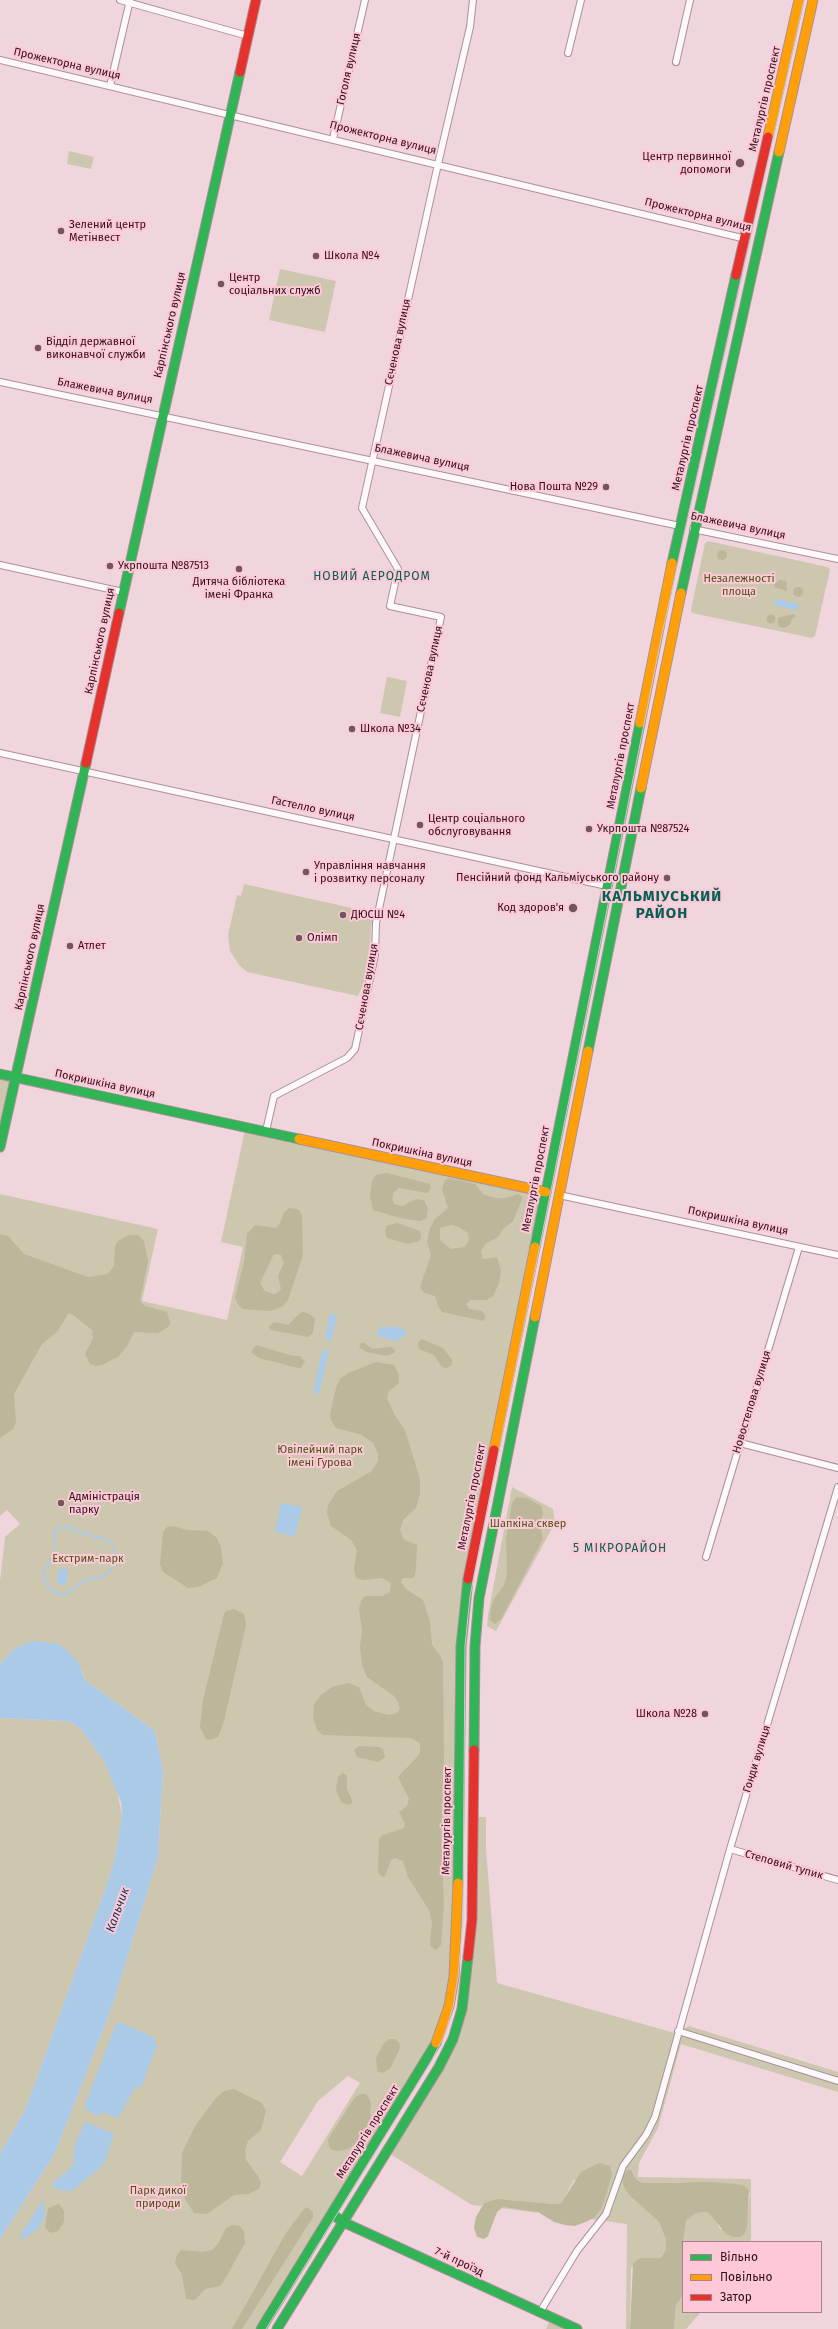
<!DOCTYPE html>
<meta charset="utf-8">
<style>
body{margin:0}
#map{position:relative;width:838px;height:2329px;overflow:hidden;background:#f1d5dd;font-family:"Fira Sans",sans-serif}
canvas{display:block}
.legend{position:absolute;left:682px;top:2241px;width:140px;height:72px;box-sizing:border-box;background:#fec8d7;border:1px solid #ab7e8c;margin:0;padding:5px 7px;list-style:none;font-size:12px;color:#2f101b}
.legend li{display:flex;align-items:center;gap:8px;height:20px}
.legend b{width:20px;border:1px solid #ab7e8c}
</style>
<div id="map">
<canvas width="838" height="2329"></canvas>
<ul class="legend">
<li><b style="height:5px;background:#30b455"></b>Вільно</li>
<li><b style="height:5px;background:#ff9f0a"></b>Повільно</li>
<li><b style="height:5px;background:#e5322d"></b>Затор</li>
</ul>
</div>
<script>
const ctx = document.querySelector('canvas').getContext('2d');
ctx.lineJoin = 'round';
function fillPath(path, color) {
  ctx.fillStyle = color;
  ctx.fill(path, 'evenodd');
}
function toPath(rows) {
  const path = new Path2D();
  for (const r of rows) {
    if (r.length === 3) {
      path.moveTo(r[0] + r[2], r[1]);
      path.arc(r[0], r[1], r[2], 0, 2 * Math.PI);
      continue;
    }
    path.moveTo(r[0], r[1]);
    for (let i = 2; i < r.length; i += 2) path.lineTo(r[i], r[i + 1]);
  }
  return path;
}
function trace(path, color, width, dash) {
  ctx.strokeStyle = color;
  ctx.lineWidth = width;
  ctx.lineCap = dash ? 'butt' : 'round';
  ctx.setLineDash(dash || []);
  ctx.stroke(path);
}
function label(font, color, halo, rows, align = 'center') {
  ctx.font = font + ' "Fira Sans",sans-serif';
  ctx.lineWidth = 4;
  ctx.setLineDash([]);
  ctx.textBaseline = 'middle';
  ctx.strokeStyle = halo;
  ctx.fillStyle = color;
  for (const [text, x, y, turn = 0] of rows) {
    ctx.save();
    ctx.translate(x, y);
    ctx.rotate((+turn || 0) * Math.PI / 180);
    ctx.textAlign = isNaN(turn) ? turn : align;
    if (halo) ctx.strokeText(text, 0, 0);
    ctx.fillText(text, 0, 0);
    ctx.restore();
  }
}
fillPath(toPath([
 [69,151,94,157,91,169,67,164],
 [280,269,336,281,325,332,269,320],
 [708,541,828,567,830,570,815,636,812,638,692,613,691,610,705,543],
 [387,677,407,681,400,717,380,713],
 [244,884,374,913,371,927,370,957,365,980,358,996,247,972,239,965,230,951,228,935,237,895,241,896],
 [0,1074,16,1077,0,1147],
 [245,1130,541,1194,459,1612,453,1920,449,1976,444,2005,435,2032,423,2058,255,2329,0,2329,0,2239,55,2153,113,2004,158,1857,163,1770,155,1731,85,1680,82,1670,33,1641,15,1648,0,1664,0,1581,5,1537,20,1524,7,1510,0,1516,0,1194,158,1229,142,1301,227,1320,243,1247,221,1242],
 [348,2076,360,2083,302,2176,280,2162,318,2101],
 [512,1487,553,1509,555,1523,496,1631,487,1626,488,1615],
 [0,1718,66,1721,74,1724,82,1730,104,1761,117,1791,122,1815,115,1858,106,1887,26,2108,0,2154],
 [477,1817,486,1817,486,1850,497,1983,675,2033,689,2026,838,2072,838,2092,681,2044,658,2128,639,2163,638,2177,751,2179,751,2242,683,2242,686,2221,693,2214,702,2212,709,2213,715,2219,720,2229,745,2233,750,2193,683,2182,643,2183,637,2180,633,2172,624,2187,629,2195,659,2222,666,2240,666,2249,661,2258,647,2258,631,2268,630,2329,626,2329,627,2224,591,2219,602,2208,608,2186,574,2180,561,2203,555,2204,508,2200,484,2203,481,2206,472,2205,390,2154,467,2010,476,1921],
 [503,2207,531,2210,540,2213,500,2208],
 [683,2295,683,2312,701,2312,686,2329,674,2329,676,2305],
 [550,2320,568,2329,546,2329]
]), '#ccc7ae');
fillPath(toPath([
 [722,555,5],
 [779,580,786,581,787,591,774,587,774,585],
 [798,592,5],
 [793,614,796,616,792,619,790,625,783,628,778,626,778,618],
 [771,619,4.5],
 [387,1173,430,1184,431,1189,427,1193,399,1188,394,1192,392,1198,394,1204,402,1206,416,1199,424,1200,428,1209,426,1219,420,1221,400,1218,373,1210,370,1196,372,1181,376,1175],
 [449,1178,475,1184,483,1194,495,1198,506,1198,518,1194,523,1197,513,1221,504,1228,497,1238,486,1243,481,1251,482,1258,485,1259,497,1257,501,1270,499,1284,493,1296,486,1300,470,1300,466,1304,469,1309,482,1311,486,1317,484,1321,442,1312,438,1306,435,1296,424,1293,420,1287,431,1255,427,1242,430,1228,435,1219,448,1208,442,1189,445,1180],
 [451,1225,459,1227,468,1233,469,1240,465,1247,451,1249,440,1240,440,1228],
 [289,1208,298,1209,302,1215,303,1255,288,1300,283,1306,271,1311,243,1309,239,1306,235,1298,244,1262,247,1234,255,1225,276,1228,279,1225,284,1212],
 [274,1254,281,1255,284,1263,278,1276,281,1289,277,1293,273,1294,264,1290,260,1283],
 [397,1223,420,1231,421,1238,419,1241,408,1244,387,1238,385,1232,386,1226],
 [0,1234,8,1236,24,1254,88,1277,108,1274,114,1266,115,1246,118,1241,129,1235,138,1235,144,1241,148,1261,140,1301,145,1306,167,1312,170,1323,168,1327,158,1333,134,1332,127,1346,118,1357,102,1365,95,1366,90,1364,85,1354,93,1338,92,1330,72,1314,68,1314,57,1332,42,1344,14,1394,16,1422,13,1429,0,1438],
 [304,1312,311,1315,315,1319,313,1333,308,1337,271,1330,269,1327,274,1322,288,1325,300,1313],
 [422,1339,443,1348,452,1360,452,1365,447,1368,442,1367,434,1355,419,1349,418,1342],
 [364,1343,373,1349,391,1347,395,1350,394,1353,387,1356,366,1352,359,1347,361,1343],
 [256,1345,293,1356,300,1356,305,1361,301,1368,298,1368,259,1358,251,1352],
 [376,1362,394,1365,399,1375,399,1383,389,1391,387,1398,394,1414,405,1430,420,1479,420,1494,416,1508,403,1520,400,1530,404,1540,417,1545,416,1569,414,1578,403,1578,401,1582,406,1589,423,1600,430,1621,432,1645,441,1657,443,1663,444,1762,441,1829,444,1905,441,1945,436,1950,431,1947,430,1944,432,1922,429,1910,408,1877,403,1861,395,1858,391,1860,385,1876,382,1877,378,1872,379,1839,383,1835,404,1828,405,1824,399,1812,407,1806,409,1799,398,1777,418,1756,420,1752,420,1743,410,1738,323,1735,317,1730,313,1717,314,1704,321,1695,332,1687,348,1683,359,1687,366,1705,374,1711,389,1715,397,1713,400,1710,398,1702,394,1696,367,1677,362,1665,360,1646,362,1631,359,1608,362,1599,365,1596,382,1596,390,1592,391,1583,382,1578,364,1580,356,1578,354,1569,357,1550,351,1540,331,1526,327,1513,328,1505,337,1491,372,1471,378,1461,378,1454,373,1443,362,1435,336,1428,331,1420,330,1414,336,1388,340,1379,348,1373],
 [517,1497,527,1498,541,1506,543,1513,540,1526,543,1539,501,1619,495,1624,490,1620,491,1608,494,1599,504,1585,507,1574,506,1539,512,1503],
 [174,1526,187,1530,208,1531,217,1538,221,1548,223,1563,217,1578,198,1587,188,1588,163,1572,160,1564,163,1532,167,1527],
 [234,1609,244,1614,246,1625,223,1725,218,1737,210,1740,206,1739,200,1727,203,1700,224,1614,226,1611],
 [359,1746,379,1747,383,1749,385,1757,378,1762,357,1757,354,1750],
 [343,1773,347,1776,347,1789,352,1800,352,1803,348,1805,341,1802,336,1790,338,1777],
 [389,2039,395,2039,399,2042,400,2048,390,2069,382,2073,377,2071,376,2058,384,2043],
 [234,2089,262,2103,266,2111,261,2130,248,2141,245,2150,246,2160,258,2176,261,2183,259,2189,248,2194,234,2195,207,2214,194,2213,185,2199,181,2183,182,2153,195,2126,216,2098,224,2091],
 [361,2094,366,2094,369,2098,371,2105,370,2119,365,2131,357,2143,348,2149,338,2151,330,2149,328,2141,330,2136,355,2097],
 [599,2163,610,2166,612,2175,602,2208,595,2217,588,2221,575,2226,565,2225,554,2222,538,2212,503,2207,497,2212,488,2236,484,2239,477,2237,474,2228,476,2217,484,2203,497,2199,555,2204,561,2203,581,2172],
 [627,2170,631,2170,637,2180,643,2183,710,2182,736,2184,745,2186,749,2190,747,2226,745,2233,740,2237,733,2237,726,2234,709,2213,702,2212,694,2214,686,2221,683,2242,683,2295,676,2305,674,2329,630,2329,633,2263,640,2258,661,2258,666,2249,666,2240,659,2222,629,2195,624,2187,622,2179],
 [59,2204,64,2211,64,2222,58,2231,50,2233,45,2227,48,2208],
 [307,2207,313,2212,313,2217,242,2329,232,2329,286,2233,304,2209],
 [232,2225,239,2226,244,2231,245,2243,224,2281,220,2286,205,2289,195,2300,186,2299,182,2275,175,2263,177,2255,181,2250,203,2252,212,2250,218,2244,226,2228]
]), '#bcb79a');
fillPath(toPath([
 [776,599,799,604,797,610,774,605],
 [330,1314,337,1315,331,1341,325,1339],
 [379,1327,400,1327,408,1333,397,1341,377,1336],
 [322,1350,329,1351,319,1394,313,1393],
 [281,1503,302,1507,295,1536,275,1532],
 [59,1569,68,1569,66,1585,57,1584],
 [33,1641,54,1643,63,1647,78,1661,85,1680,155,1731,163,1770,158,1857,113,2004,55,2153,0,2239,0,2154,26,2108,106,1887,115,1858,122,1815,121,1802,104,1761,82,1730,74,1724,66,1721,0,1718,0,1664,15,1648],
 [120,2022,153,2037,157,2045,141,2088,136,2086,118,2118,102,2112,100,2116,87,2111,85,2105,116,2024],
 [85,2122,114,2134,105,2161,102,2166,72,2191,59,2190,54,2187,53,2183,73,2166,75,2144],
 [43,2200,45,2217,38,2229,21,2240,20,2236]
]), '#abcae8');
trace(toPath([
 [55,1554,44,1571,44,1578,51,1591,63,1595,68,1593,83,1581,104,1576,113,1567,116,1560,114,1548,110,1541,79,1532,67,1527,57,1528,54,1533,56,1550]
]), '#abcae8', 2);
const street = toPath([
 [120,0,248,36],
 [568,53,581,0],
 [0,60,746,239],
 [676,62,690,0],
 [110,86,130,0],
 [333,139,365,0],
 [0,382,680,526],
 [693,529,838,559],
 [0,565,123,592],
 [0,753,607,886],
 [266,1131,274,1096,347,1058,355,1049,375,955,376,923,441,617,390,606,398,569,362,508,438,164,470,27,473,0],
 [559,1195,838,1255],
 [740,1443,838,1468],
 [706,1557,799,1247],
 [730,1849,838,1880],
 [678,2031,838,2081],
 [540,2312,577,2251,606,2214,623,2166,646,2135,655,2117,730,1849,838,1487]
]);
const fast = toPath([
 [672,563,736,275],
 [681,593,779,152],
 [119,613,240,72],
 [588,1051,641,788],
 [0,1074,299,1139],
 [0,1147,86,763],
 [535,1247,640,723],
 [474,1750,475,1646,479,1598,535,1317],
 [458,1883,461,1646,468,1579],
 [332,2214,343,2222,577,2329],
 [261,2329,436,2043],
 [277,2329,439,2067,453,2039,462,2009,468,1957]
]);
const slow = toPath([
 [768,137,799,0],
 [779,152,813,0],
 [640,723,672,563],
 [641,788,681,593],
 [299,1139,546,1192],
 [535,1317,588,1051],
 [494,1450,535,1247],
 [436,2043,449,2006,454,1977,458,1883]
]);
const jam = toPath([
 [240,72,256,0],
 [736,275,768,137],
 [86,763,119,613],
 [468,1579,494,1450],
 [468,1957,472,1920,474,1750]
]);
trace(street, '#ab9098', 8);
trace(fast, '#ab9098', 11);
trace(slow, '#ab9098', 11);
trace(jam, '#ab9098', 11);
trace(street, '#fdf9fa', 6);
trace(fast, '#30b455', 9);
trace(slow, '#ff9f0a', 9);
trace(jam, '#e5322d', 9);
trace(toPath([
 [266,2329,431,2062,444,2036,453,2007,458,1977,463,1920,465,1646,470,1596,662,634,804,0]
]), '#d1c8ca', 1);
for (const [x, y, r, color] of [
 [740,163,5,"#73555f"],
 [61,231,4,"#73555f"],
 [316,256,4,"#73555f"],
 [221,284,4,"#73555f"],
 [38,348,4,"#73555f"],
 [606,487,4,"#73555f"],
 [110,566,4,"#73555f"],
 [239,569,4,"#73555f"],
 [352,729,4,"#73555f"],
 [420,825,4,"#73555f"],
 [589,829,4,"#73555f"],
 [306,872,4,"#73555f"],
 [667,878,4,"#73555f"],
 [573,908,5,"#73555f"],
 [343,915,4,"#73555f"],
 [299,938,4,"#73555f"],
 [70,946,4,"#73555f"],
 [61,1503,4,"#73555f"],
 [705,1714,4,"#73555f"]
]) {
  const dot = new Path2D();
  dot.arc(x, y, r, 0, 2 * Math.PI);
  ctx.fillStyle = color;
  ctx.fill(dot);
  trace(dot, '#fec8d7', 1.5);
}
label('11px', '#2f101b', '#fec8d7', [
 ["Прожекторна вулиця",67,64,13],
 ["Гоголя вулиця",349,69,-77],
 ["Металургів проспект",765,99,-77],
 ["Прожекторна вулиця",383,138,14],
 ["Прожекторна вулиця",698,215,14],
 ["Карпінського вулиця",170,325,-77],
 ["Сєченова вулиця",398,342,-78],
 ["Блажевича вулиця",105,391,11],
 ["Металургів проспект",688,438,-77],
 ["Блажевича вулиця",422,458,12],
 ["Блажевича вулиця",738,526,12],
 ["Карпінського вулиця",100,641,-78],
 ["Сєченова вулиця",430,669,-78],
 ["Металургів проспект",621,756,-79],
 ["Гастелло вулиця",313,809,12],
 ["Карпінського вулиця",30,957,-78],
 ["Сєченова вулиця",367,987,-80],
 ["Покришкіна вулиця",105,1084,12],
 ["Покришкіна вулиця",422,1153,12],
 ["Металургів проспект",536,1179,-79],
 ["Покришкіна вулиця",738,1221,12],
 ["Новостепова вулиця",752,1402,-73],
 ["Металургів проспект",472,1497,-79],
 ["Гонди вулиця",757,1759,-73],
 ["Металургів проспект",447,1821,-89],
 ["Степовий тупик",784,1865,16],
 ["Металургів проспект",368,2132,-58],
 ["7-й проїзд",459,2262,25]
]);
label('11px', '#2f101b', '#fec8d7', [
 ["Центр первинної",731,157,"right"],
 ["допомоги",731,170,"right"],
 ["Зелений центр",69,225],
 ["Метінвест",69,238],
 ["Школа №4",324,256],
 ["Центр",229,278],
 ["соціальних служб",229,291],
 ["Відділ державної",46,342],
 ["виконавчої служби",46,355],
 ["Нова Пошта №29",598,487,"right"],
 ["Укрпошта №87513",118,566],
 ["Дитяча бібліотека",239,582,"center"],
 ["імені Франка",239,595,"center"],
 ["Школа №34",360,729],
 ["Центр соціального",428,819],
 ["обслуговування",428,832],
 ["Укрпошта №87524",597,829],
 ["Управління навчання",314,866],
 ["і розвитку персоналу",314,879],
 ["Пенсійний фонд Кальміуського району",659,878,"right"],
 ["Код здоров'я",564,908,"right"],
 ["ДЮСШ №4",351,915],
 ["Олімп",307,938],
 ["Атлет",78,946],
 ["Адміністрація",69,1497],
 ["парку",69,1510],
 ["Школа №28",697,1714,"right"]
], 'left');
label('11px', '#495615', '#fec8d7', [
 ["Незалежності",739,579],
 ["площа",739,592],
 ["Ювілейний парк",320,1450],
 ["імені Гурова",320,1463],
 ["Шапкіна сквер",528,1524],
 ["Екстрим-парк",88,1559],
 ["Парк дикої",158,2191],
 ["природи",158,2204]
]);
ctx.letterSpacing = '1px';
label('12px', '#006154', '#fec8d7', [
 ["НОВИЙ АЕРОДРОМ",372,577],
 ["5 МІКРОРАЙОН",620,1549]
]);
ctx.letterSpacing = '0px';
label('italic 12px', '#083651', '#fec8d7', [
 ["Кальчик",118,1910,-70]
]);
ctx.letterSpacing = '1px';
label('bold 15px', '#006154', '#fec8d7', [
 ["КАЛЬМІУСЬКИЙ",662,897],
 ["РАЙОН",662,914]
]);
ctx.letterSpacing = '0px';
</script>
